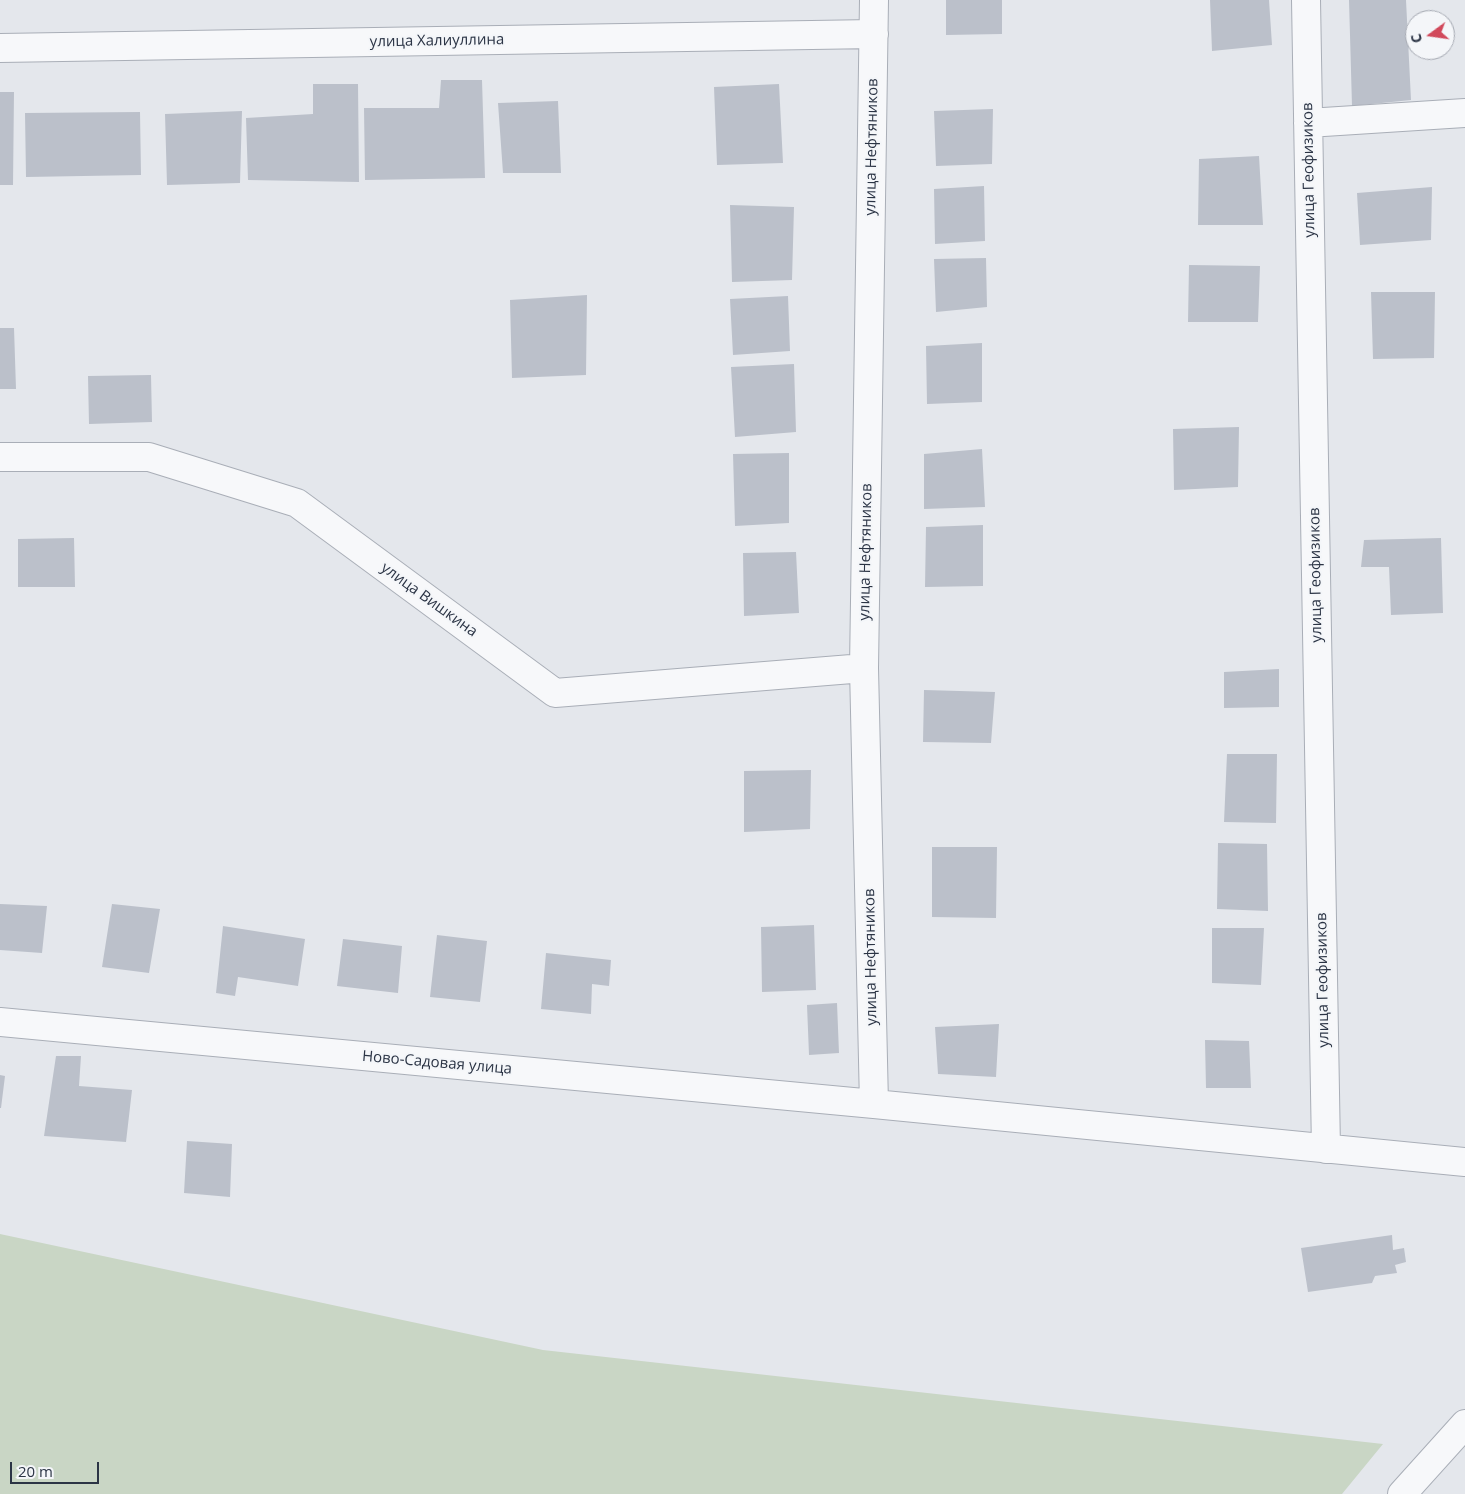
<!DOCTYPE html>
<meta charset="utf-8">
<style>
body{margin:0}
#map{position:relative;width:1465px;height:1494px;overflow:hidden;background:#e4e7ec;font-family:"Open Sans",sans-serif}
canvas{display:block}
.north{position:absolute;left:1405px;top:10px;width:50px;height:50px;box-sizing:border-box;background:#f4f6f9;border:1px solid #a4a8b1;border-radius:50%;rotate:256deg;font-size:14px;font-weight:700;line-height:20px;text-align:center;color:#2b3445}
.north::after{content:'';display:block;margin:auto;width:18px;height:22px;background:#d1495b;clip-path:polygon(50% 0,100% 100%,50% 72%,0 100%)}
.scale{position:absolute;left:10px;top:1462px;width:89px;height:22px;box-sizing:border-box;border:2px solid #2b3445;border-top:0;padding-left:6px;font-size:15px;line-height:18px;white-space:nowrap;color:#2b3445;-webkit-text-stroke:4px #f4f6f9;paint-order:stroke}
</style>
<div id="map">
<canvas width="1465" height="1494"></canvas>
<div class="north">С</div>
<div class="scale">20 m</div>
</div>
<script>
const ctx = document.querySelector('canvas').getContext('2d');
ctx.lineJoin = 'round';
function fillPath(path, color) {
  ctx.fillStyle = color;
  ctx.fill(path, 'evenodd');
}
function toPath(rows) {
  const path = new Path2D();
  for (const r of rows) {
    path.moveTo(r[0], r[1]);
    for (let i = 2; i < r.length; i += 2) path.lineTo(r[i], r[i + 1]);
  }
  return path;
}
function trace(path, color, width, dash) {
  ctx.strokeStyle = color;
  ctx.lineWidth = width;
  ctx.lineCap = dash ? 'butt' : 'round';
  ctx.setLineDash(dash || []);
  ctx.stroke(path);
}
function label(font, color, halo, rows, align = 'center') {
  ctx.font = font + ' "Open Sans",sans-serif';
  ctx.lineWidth = 4;
  ctx.setLineDash([]);
  ctx.textBaseline = 'middle';
  ctx.strokeStyle = halo;
  ctx.fillStyle = color;
  for (const [text, x, y, turn = 0] of rows) {
    ctx.save();
    ctx.translate(x, y);
    ctx.rotate((+turn || 0) * Math.PI / 180);
    ctx.textAlign = isNaN(turn) ? turn : align;
    if (halo) ctx.strokeText(text, 0, 0);
    ctx.fillText(text, 0, 0);
    ctx.restore();
  }
}
fillPath(toPath([
 [0,1234,543,1350,1383,1444,1342,1494,0,1494]
]), '#c9d6c5');
fillPath(toPath([
 [946,0,1002,0,1002,34,946,35],
 [1210,0,1269,0,1272,45,1212,51],
 [1349,0,1406,0,1411,100,1352,106],
 [441,80,482,80,485,178,365,180,364,108,439,108],
 [313,84,358,84,359,182,248,180,246,118,313,114],
 [779,84,783,163,717,165,714,87],
 [0,92,14,92,13,185,0,185],
 [558,101,561,173,503,173,498,103],
 [993,109,992,164,936,166,934,111],
 [242,111,240,183,167,185,165,114],
 [140,112,141,175,26,177,25,113],
 [1259,156,1263,225,1198,225,1199,159],
 [984,186,985,241,935,244,934,189],
 [1432,187,1431,240,1360,245,1357,193],
 [730,205,794,207,792,280,732,282],
 [986,258,987,307,936,312,934,259],
 [1189,265,1260,266,1258,322,1188,322],
 [1371,292,1435,292,1434,358,1373,359],
 [587,295,586,375,512,378,510,300],
 [788,296,790,351,733,355,730,299],
 [0,328,14,328,16,389,0,389],
 [982,343,982,402,927,404,926,346],
 [794,364,796,432,735,437,731,367],
 [151,375,152,422,89,424,88,376],
 [1239,427,1238,487,1174,490,1173,429],
 [982,449,985,507,924,509,924,454],
 [789,453,789,523,735,526,733,454],
 [983,525,983,586,925,587,926,527],
 [74,538,75,587,18,587,18,539],
 [1441,538,1443,613,1391,615,1389,567,1361,567,1364,540],
 [796,552,799,613,744,616,743,553],
 [1279,669,1279,707,1224,708,1224,672],
 [924,690,995,692,991,743,923,742],
 [1227,754,1277,754,1276,823,1224,822],
 [811,770,810,829,744,832,744,771],
 [1218,843,1267,844,1268,911,1217,909],
 [932,847,997,847,996,918,932,917],
 [0,904,47,906,42,953,0,950],
 [112,904,160,909,149,973,102,967],
 [814,925,816,990,762,992,761,927],
 [223,926,305,939,298,986,238,977,235,996,216,993],
 [1212,928,1264,928,1261,985,1212,983],
 [437,935,487,941,480,1002,430,997],
 [343,939,402,946,398,993,337,986],
 [546,953,611,960,609,986,592,984,591,1014,541,1009],
 [837,1003,839,1053,809,1055,807,1005],
 [999,1024,996,1077,938,1074,935,1027],
 [1205,1040,1249,1041,1251,1088,1206,1088],
 [56,1056,81,1056,79,1086,132,1090,126,1142,44,1136],
 [0,1075,5,1076,1,1108,0,1108],
 [187,1141,232,1144,230,1197,184,1193],
 [1392,1235,1393,1250,1404,1248,1406,1262,1395,1265,1397,1273,1375,1276,1372,1283,1308,1292,1301,1248]
]), '#bbc0ca');
const minor = toPath([
 [874,0,864,668,874,1104],
 [1306,0,1326,1149],
 [0,48,874,34],
 [1308,123,1465,113],
 [0,457,149,457,297,503,555,693,864,668],
 [0,1022,874,1104,1465,1162],
 [1402,1494,1465,1424]
]);
trace(minor, '#a9aeb7', 30);
trace(minor, '#f7f8fa', 28);
label('15px', '#2b3445', '#f4f6f9', [
 ["улица Халиуллина",437,41,-1],
 ["улица Нефтяников",872,147,-89],
 ["улица Геофизиков",1309,170,-91],
 ["улица Нефтяников",866,552,-89],
 ["улица Геофизиков",1316,575,-91],
 ["улица Вишкина",429,600,36],
 ["улица Нефтяников",871,957,-91],
 ["улица Геофизиков",1323,980,-91],
 ["Ново-Садовая улица",437,1063,5]
]);
</script>
